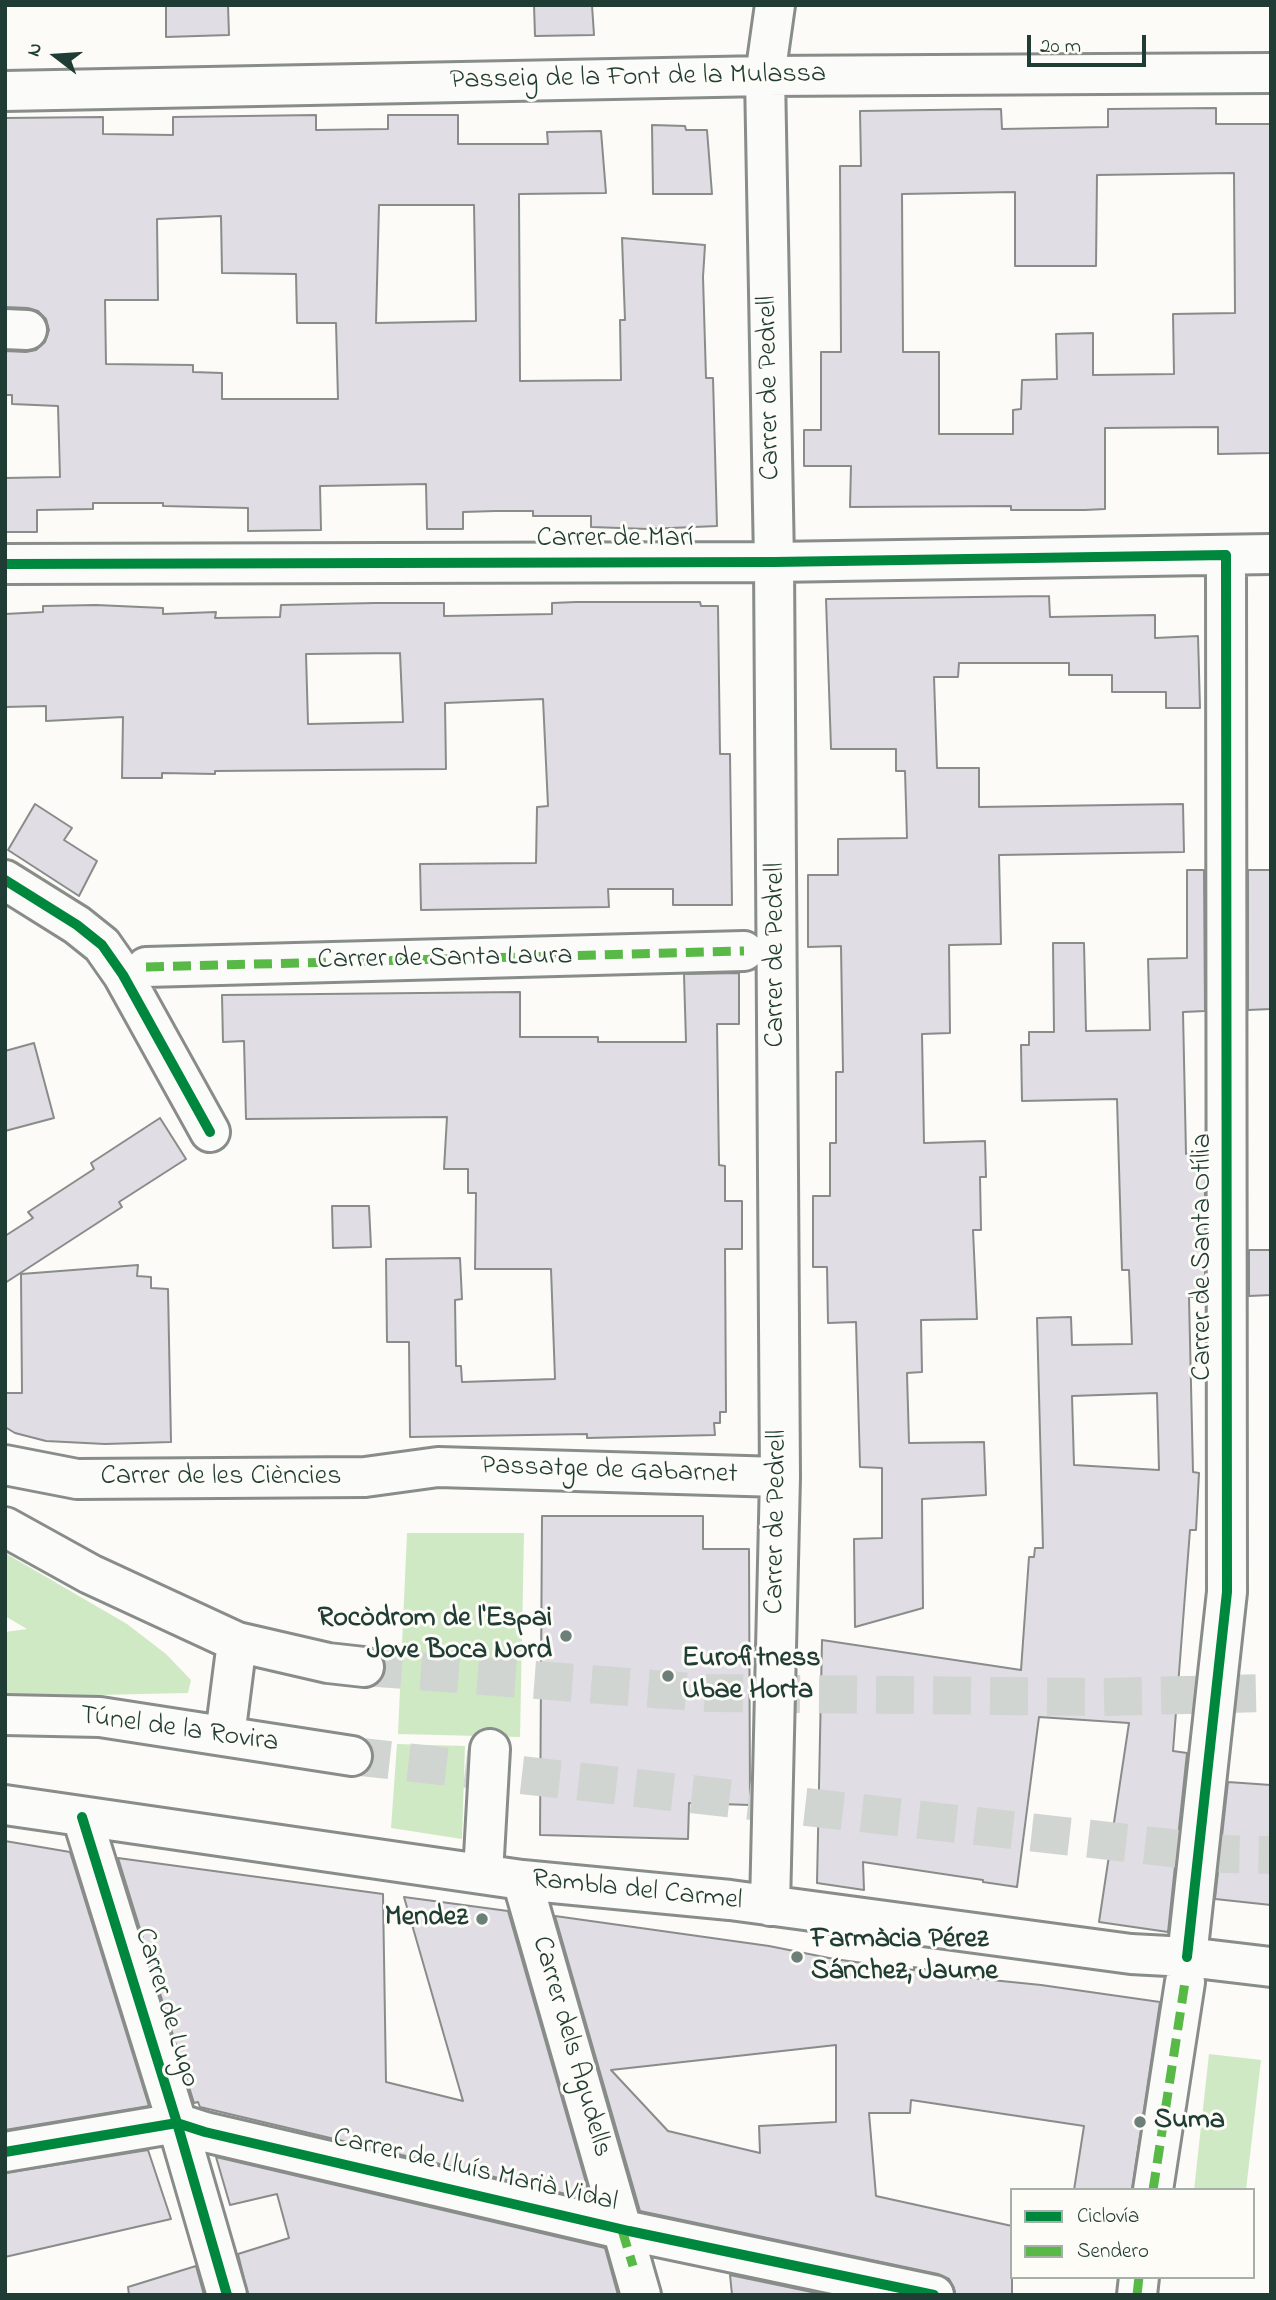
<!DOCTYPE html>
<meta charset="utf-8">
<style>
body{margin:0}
#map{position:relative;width:1276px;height:2300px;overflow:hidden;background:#fcfbf8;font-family:"Indie Flower",sans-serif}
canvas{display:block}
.frame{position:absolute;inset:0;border:7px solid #1f3d34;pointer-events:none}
.legend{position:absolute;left:1010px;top:2188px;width:245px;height:91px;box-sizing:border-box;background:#fdfcf7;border:2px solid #a4b0a9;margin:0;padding:9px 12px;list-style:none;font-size:21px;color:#1f3d34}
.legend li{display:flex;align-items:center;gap:14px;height:35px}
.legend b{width:35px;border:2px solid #a4b0a9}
.north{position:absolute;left:21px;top:21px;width:70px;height:70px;-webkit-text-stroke:5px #fdfcf7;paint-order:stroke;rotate:287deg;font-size:19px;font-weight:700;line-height:28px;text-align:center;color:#1f3d34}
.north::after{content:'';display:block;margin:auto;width:24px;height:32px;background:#1f3d34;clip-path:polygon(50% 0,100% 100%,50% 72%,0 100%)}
.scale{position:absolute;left:1027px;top:35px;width:119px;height:32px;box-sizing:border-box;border:4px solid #1f3d34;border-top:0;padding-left:9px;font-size:21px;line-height:24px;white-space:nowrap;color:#1f3d34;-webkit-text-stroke:5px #fdfcf7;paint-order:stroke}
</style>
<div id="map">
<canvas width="1276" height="2300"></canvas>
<div class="frame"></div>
<ul class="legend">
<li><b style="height:9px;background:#00873e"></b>Ciclovía</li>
<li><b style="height:9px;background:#58b947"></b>Sendero</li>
</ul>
<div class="north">N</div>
<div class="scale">20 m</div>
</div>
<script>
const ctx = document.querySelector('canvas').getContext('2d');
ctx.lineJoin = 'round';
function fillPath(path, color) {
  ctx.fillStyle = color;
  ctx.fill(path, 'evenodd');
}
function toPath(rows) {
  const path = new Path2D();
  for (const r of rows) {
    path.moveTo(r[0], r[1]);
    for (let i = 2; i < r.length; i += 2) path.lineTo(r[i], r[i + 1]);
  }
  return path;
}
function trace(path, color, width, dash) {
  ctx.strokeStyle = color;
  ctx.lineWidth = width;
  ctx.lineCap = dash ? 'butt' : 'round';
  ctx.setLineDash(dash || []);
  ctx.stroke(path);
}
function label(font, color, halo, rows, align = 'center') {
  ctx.font = font + ' "Indie Flower",sans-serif';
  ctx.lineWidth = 6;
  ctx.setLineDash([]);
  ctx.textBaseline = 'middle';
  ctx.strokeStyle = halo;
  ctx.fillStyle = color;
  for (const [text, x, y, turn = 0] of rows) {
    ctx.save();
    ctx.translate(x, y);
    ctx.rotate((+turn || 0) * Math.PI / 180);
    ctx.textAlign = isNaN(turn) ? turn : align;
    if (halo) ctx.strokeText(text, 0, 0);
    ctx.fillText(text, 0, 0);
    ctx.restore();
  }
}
fillPath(toPath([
 [407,1533,524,1533,520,1737,398,1734],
 [5,1553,127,1624,166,1654,191,1680,188,1693,5,1697,5,1632,27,1629,5,1616],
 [397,1744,465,1746,462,1839,391,1828],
 [1209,2054,1261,2060,1246,2190,1194,2190]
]), '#cfe9c4');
const building = toPath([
 [166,5,228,5,229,35,166,37,166,5],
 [534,5,592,5,594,35,535,36,534,5],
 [1216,108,1216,124,1271,124,1271,453,1218,454,1218,427,1105,428,1105,509,1085,510,1011,510,1011,506,850,507,851,466,804,466,804,430,821,430,821,352,841,352,840,166,861,166,860,111,1001,109,1002,129,1108,127,1108,109,1216,108],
 [1234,173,1235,313,1173,314,1174,374,1093,375,1093,333,1056,334,1057,379,1022,380,1021,409,1013,410,1013,434,939,434,939,352,903,352,902,194,1015,192,1015,266,1096,266,1097,175,1234,173],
 [316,115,316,130,388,129,388,115,458,115,458,144,548,144,547,132,601,131,606,193,519,194,520,381,621,380,620,320,625,320,622,238,705,245,703,277,706,378,713,378,717,526,648,529,591,527,591,516,533,516,533,511,495,511,463,512,463,529,427,529,426,484,320,486,321,530,248,531,248,508,163,506,163,503,93,503,93,509,37,510,37,532,5,532,5,478,60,477,58,406,12,404,12,395,5,395,5,351,26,352,36,350,45,342,49,330,46,319,38,311,28,308,5,307,5,118,103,117,103,134,173,135,173,117,316,115],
 [379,205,474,205,476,321,376,323,379,205],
 [221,216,222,273,296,274,297,323,336,323,338,399,222,399,222,373,193,372,193,365,106,364,105,300,158,300,157,219,221,216],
 [652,125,685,126,686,130,707,130,712,194,653,194,652,125],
 [1049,596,1050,617,1155,615,1155,638,1198,636,1200,708,1166,708,1166,692,1112,692,1112,675,1069,675,1069,663,959,663,958,677,934,677,937,768,979,768,979,807,1183,804,1184,852,999,855,1001,944,949,945,950,1033,922,1034,924,1143,985,1141,986,1177,980,1177,981,1230,973,1230,977,1319,921,1320,922,1372,907,1373,909,1443,984,1442,986,1495,922,1499,923,1608,855,1627,854,1539,882,1538,882,1468,860,1467,856,1322,828,1323,827,1267,813,1267,813,1196,830,1196,830,1143,836,1143,836,1072,843,1072,841,946,808,947,808,875,838,875,838,839,907,838,905,771,896,771,896,749,831,749,826,599,1049,596],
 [576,602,700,602,701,606,718,606,720,754,730,754,732,905,673,905,673,889,608,889,609,907,421,910,420,864,536,863,537,807,548,806,543,699,445,703,446,769,215,771,215,774,162,773,162,778,122,778,123,717,46,721,46,706,5,707,5,614,43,612,43,606,96,605,163,608,163,614,216,612,215,618,280,617,281,605,375,603,444,603,444,616,552,614,552,603,576,602],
 [400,653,403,722,308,724,306,654,400,653],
 [35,804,72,828,64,840,97,861,79,896,8,850,35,804],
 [1187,870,1204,870,1205,1011,1183,1012,1186,1154,1205,1154,1205,1297,1189,1297,1193,1472,1199,1473,1196,1530,1190,1530,1173,1751,1187,1753,1168,1932,1099,1922,1129,1723,1039,1717,1017,1887,983,1882,983,1880,863,1862,864,1890,817,1883,822,1640,1021,1670,1029,1557,1034,1557,1035,1548,1043,1548,1037,1318,1071,1317,1072,1345,1132,1344,1129,1270,1122,1270,1117,1099,1022,1101,1021,1045,1029,1045,1029,1032,1054,1032,1053,943,1084,943,1086,1031,1150,1030,1148,959,1187,958,1187,870],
 [1157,1393,1159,1470,1074,1465,1072,1396,1157,1393],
 [1248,870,1271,870,1271,1009,1248,1010,1248,870],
 [739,973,739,1024,717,1024,719,1165,725,1166,725,1201,742,1201,742,1249,725,1249,726,1412,720,1412,720,1423,714,1423,715,1435,587,1438,587,1434,410,1437,409,1342,387,1342,386,1259,460,1258,462,1299,455,1300,456,1366,461,1366,462,1382,555,1379,551,1269,475,1269,476,1193,468,1193,468,1169,444,1169,447,1117,246,1119,244,1041,223,1042,222,995,520,992,520,1037,598,1037,598,1042,686,1042,684,974,739,973],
 [34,1043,54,1118,5,1131,5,1051,34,1043],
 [160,1118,186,1159,119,1202,122,1207,5,1283,5,1236,33,1218,28,1212,94,1169,91,1163,160,1118],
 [332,1206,369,1206,371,1247,333,1248,332,1206],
 [1249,1250,1271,1250,1271,1295,1249,1296,1249,1250],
 [138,1265,137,1276,151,1277,151,1288,168,1289,171,1442,105,1444,46,1441,15,1433,5,1427,5,1393,22,1393,21,1274,138,1265],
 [542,1516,703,1516,703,1549,749,1549,750,1805,689,1803,688,1839,540,1835,542,1516],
 [1228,1782,1271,1785,1271,1905,1215,1899,1228,1782],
 [5,1841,70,1852,149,2106,5,2130,5,1841],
 [118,1858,383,1894,386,2082,463,2101,404,1897,508,1911,591,2200,200,2107,198,2102,194,2103,118,1858],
 [555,1916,769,1946,834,1959,914,1970,914,1967,962,1977,1041,1985,1160,2002,1132,2190,1074,2190,1084,2126,911,2100,910,2113,869,2113,876,2196,1012,2226,1012,2295,955,2295,954,2288,949,2279,938,2274,640,2211,555,1916],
 [836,2045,836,2122,759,2126,760,2153,668,2131,611,2070,836,2045],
 [148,2150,171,2219,5,2257,5,2173,148,2150],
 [216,2157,605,2248,618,2295,248,2295,238,2254,289,2238,277,2194,230,2205,216,2157],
 [196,2266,204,2295,129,2295,128,2287,196,2266],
 [730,2275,826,2295,732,2295,730,2275]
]);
fillPath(building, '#e0dde4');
trace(building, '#888d8a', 2);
trace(toPath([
 [364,1667,708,1693,1100,1697,1271,1693],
 [352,1756,1225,1854,1271,1855]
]), '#d0d5d1', 38, [38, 19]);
const minor = toPath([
 [5,91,765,76,1271,73],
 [5,329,27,330],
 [5,564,774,562,1271,554],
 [5,880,77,925,102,945,123,975,210,1132],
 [146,967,744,951],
 [5,1465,77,1479,365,1477,438,1467,780,1477],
 [5,1805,522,1880,730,1900,1131,1954,1187,1957,1271,1967],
 [82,1817,177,2123,227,2295],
 [483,1874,490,1749],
 [522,1880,641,2295],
 [770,1906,780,1477,774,562,765,76,775,5],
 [1187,1957,1227,1592,1226,555],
 [5,2152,177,2123,205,2132,629,2231,934,2295],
 [1153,2190,1185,1982],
 [1137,2295,1139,2277]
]);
const major = toPath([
 [5,1527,90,1574,237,1642,328,1663,364,1667],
 [5,1715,100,1717,352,1756],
 [225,1736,237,1642]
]);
trace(minor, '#888d8a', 44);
trace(major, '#888d8a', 44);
trace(minor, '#fbfbf9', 38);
trace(major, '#fbfbf9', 38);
trace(toPath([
 [146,967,744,951],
 [1153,2190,1185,1982],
 [622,2230,633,2266],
 [1137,2295,1139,2277]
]), '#58b947', 9, [18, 9]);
trace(toPath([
 [5,564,774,562,1226,555,1227,1592,1187,1957],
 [5,880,77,925,102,945,123,975,210,1132],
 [82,1817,177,2123,227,2295],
 [5,2152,177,2123,205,2132,629,2231,934,2295]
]), '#00873e', 10);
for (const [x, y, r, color] of [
 [566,1636,7,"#6c8079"],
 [668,1676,7,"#6c8079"],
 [482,1919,7,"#6c8079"],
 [797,1957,7,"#6c8079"],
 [1140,2122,7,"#6c8079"]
]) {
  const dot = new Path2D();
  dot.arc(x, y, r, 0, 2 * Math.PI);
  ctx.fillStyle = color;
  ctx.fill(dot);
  trace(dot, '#fdfcf7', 2.5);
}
label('28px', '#1f3d34', '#fdfcf7', [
 ["Passeig de la Font de la Mulassa",638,79,-1],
 ["Carrer de Pedrell",771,388,-91],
 ["Carrer de Marí",615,540],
 ["Carrer de Pedrell",777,955,-90],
 ["Carrer de Santa Laura",445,960,-1],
 ["Carrer de Santa Otília",1204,1257,-90],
 ["Passatge de Gabarnet",609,1472,2],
 ["Carrer de les Ciències",221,1478],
 ["Carrer de Pedrell",778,1522,-89],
 ["Túnel de la Rovira",179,1731,8],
 ["Rambla del Carmel",637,1892,6],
 ["Carrer de Lugo",165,2008,73],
 ["Carrer dels Agudells",570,2047,74],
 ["Carrer de Lluís Marià Vidal",475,2172,13]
]);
label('bold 28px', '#1f3d34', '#fdfcf7', [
 ["Rocòdrom de l'Espai",552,1620,"right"],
 ["Jove Boca Nord",552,1652,"right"],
 ["Eurofitness",682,1660],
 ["Ubae Horta",682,1692],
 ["Mendez",468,1919,"right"],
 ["Farmàcia Pérez",811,1941],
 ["Sánchez, Jaume",811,1973],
 ["Suma",1154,2122]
], 'left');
</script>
